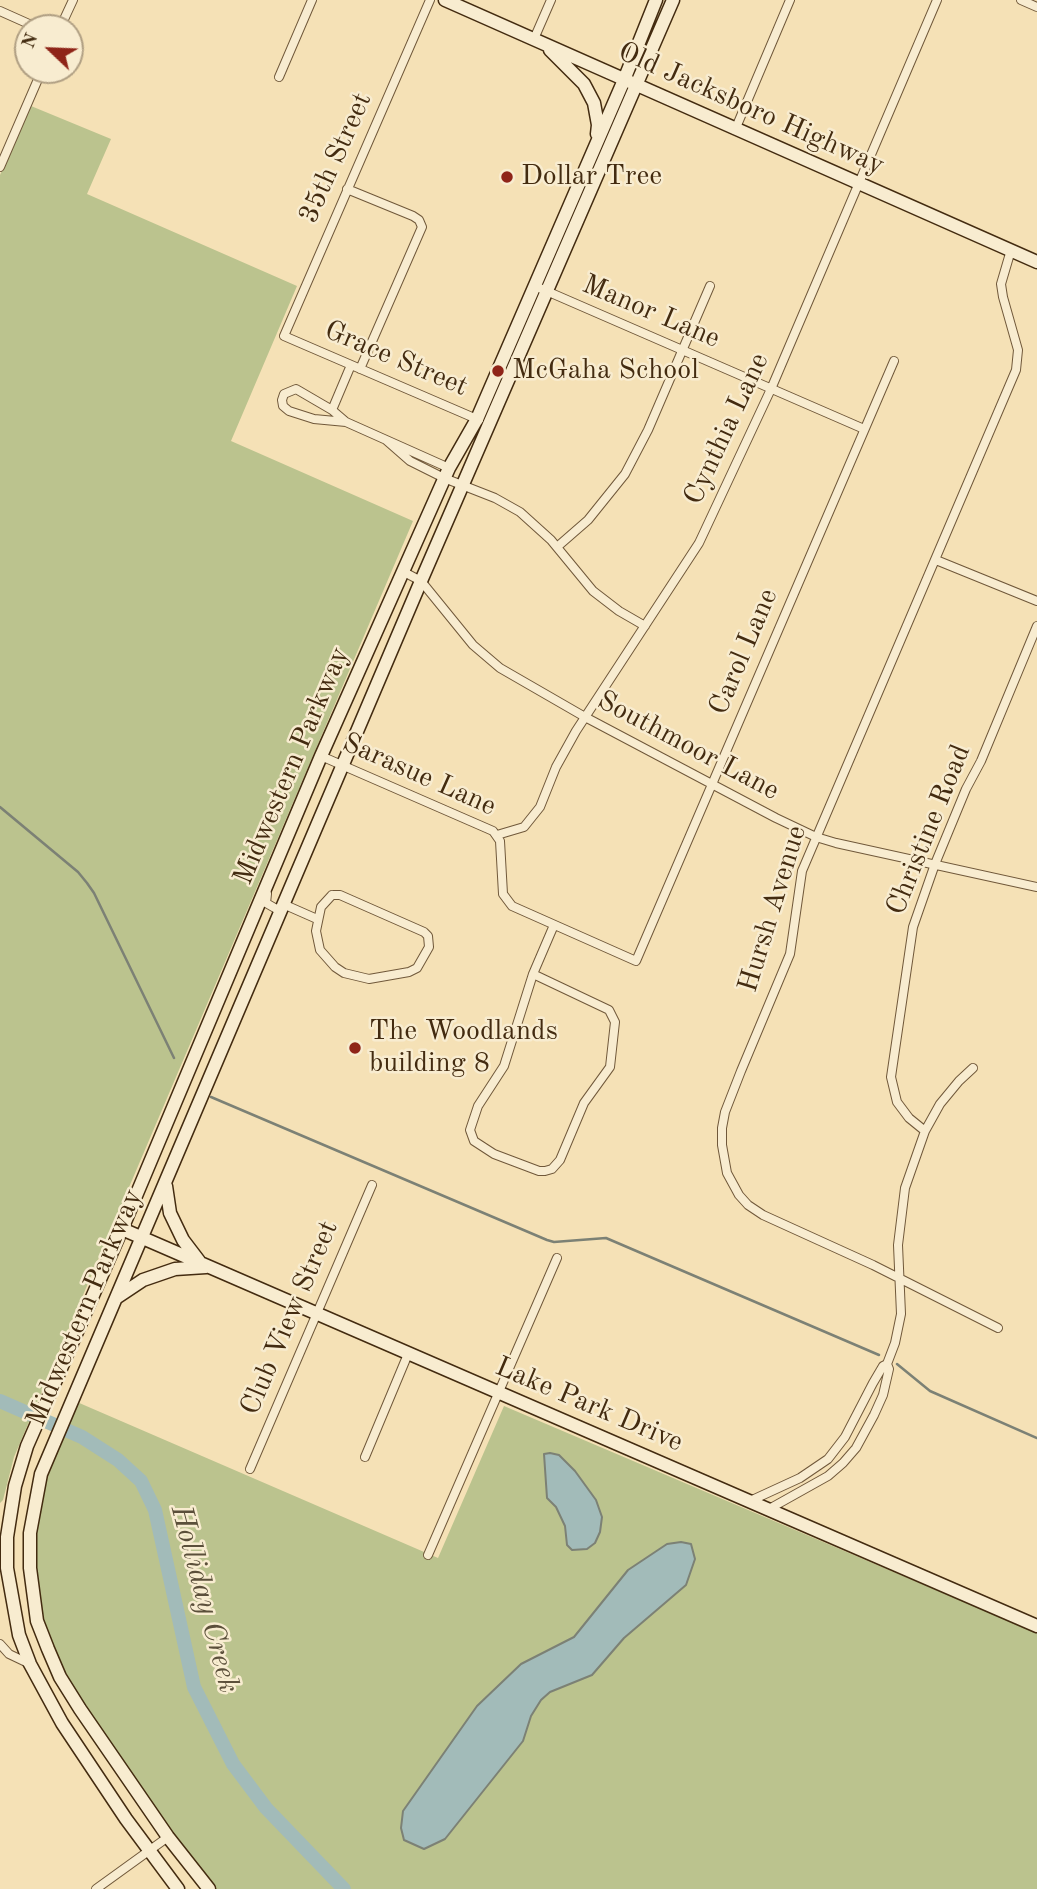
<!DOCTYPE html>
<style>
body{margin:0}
#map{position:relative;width:1037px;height:1889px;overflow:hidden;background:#f5e1b6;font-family:"Old Standard TT",serif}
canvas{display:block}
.north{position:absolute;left:14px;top:14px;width:70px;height:70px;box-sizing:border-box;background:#f8ecd0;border:2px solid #b09f83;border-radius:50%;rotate:293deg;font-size:19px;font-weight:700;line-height:28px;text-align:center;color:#432b10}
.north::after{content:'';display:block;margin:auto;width:24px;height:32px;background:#8f2418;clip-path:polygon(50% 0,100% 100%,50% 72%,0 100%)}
</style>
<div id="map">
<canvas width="1037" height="1889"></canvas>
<div class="north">N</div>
</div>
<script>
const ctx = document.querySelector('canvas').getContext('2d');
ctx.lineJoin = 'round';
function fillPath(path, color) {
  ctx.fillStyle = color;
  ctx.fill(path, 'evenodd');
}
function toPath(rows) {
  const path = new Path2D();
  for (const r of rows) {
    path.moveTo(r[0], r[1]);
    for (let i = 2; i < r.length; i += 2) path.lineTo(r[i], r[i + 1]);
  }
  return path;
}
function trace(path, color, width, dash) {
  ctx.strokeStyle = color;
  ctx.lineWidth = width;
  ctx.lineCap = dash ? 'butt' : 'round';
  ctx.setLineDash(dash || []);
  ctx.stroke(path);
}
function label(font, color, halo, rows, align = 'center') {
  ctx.font = font + ' "Old Standard TT",serif';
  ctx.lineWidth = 5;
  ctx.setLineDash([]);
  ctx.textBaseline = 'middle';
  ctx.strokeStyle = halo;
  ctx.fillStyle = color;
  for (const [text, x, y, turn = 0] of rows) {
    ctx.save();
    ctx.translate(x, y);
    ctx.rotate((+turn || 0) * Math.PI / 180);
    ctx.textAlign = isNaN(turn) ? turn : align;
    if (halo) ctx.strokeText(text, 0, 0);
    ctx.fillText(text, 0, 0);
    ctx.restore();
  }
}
fillPath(toPath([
 [31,106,111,139,87,194,297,286,231,441,413,521,14,1457,3,1500,0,1503,0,175],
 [77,1402,438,1558,504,1406,1037,1633,1037,1889,214,1889,190,1859,75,1692,51,1645,38,1600,34,1563,35,1531,49,1467]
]), '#bbc38e');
const water = toPath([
 [550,1453,559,1455,575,1471,596,1500,602,1517,600,1532,595,1543,587,1549,572,1550,567,1545,565,1526,556,1507,547,1498,544,1454,550,1453],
 [681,1542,691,1544,695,1559,686,1585,624,1638,592,1675,550,1692,541,1700,531,1716,523,1741,445,1839,424,1849,404,1840,401,1828,403,1811,477,1706,521,1664,574,1637,628,1570,667,1544,681,1542]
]);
fillPath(water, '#a2bbb9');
trace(water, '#7c8175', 2);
trace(toPath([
 [0,807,78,872,87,883,94,893,174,1058],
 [211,1097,547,1240,554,1242,606,1238,879,1355],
 [897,1364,930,1391,1037,1438]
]), '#7c8175', 2.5);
trace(toPath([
 [0,1401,82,1437,118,1460,141,1481,155,1510,194,1687,233,1764,266,1808,344,1889]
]), '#a2bbb9', 14);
const street = toPath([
 [430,0,284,336,479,420],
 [1021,0,1037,7],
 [0,11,38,28],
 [60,28,73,0],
 [534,39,551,0],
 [279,77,312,0],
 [735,130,790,0],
 [0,167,42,70],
 [347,189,413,216,419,220,422,227,360,369],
 [535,286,864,429],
 [332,410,351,365],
 [346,422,314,419,289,411,283,406,282,400,284,394,296,389,332,410,346,422,449,468],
 [386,440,410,461,444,478,495,498,520,512,551,540,593,591,619,611,645,626],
 [557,547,588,520,625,474,648,430,710,286],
 [936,560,1037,601],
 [404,572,421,581,473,645,500,668,585,717,776,818,816,837,836,843,1037,887],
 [321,756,493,831,500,841,503,894,512,906,636,961,894,361],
 [497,835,524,827,540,807,556,767,576,731,699,543,771,389,937,0],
 [267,894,266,903,280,911],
 [332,895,340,895,424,932,428,936,429,947,417,968,409,972,369,979,344,973,335,967,320,950,316,931,321,907,332,895],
 [283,904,317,919],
 [533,974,609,1010,615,1022,610,1067,584,1103,560,1160,552,1169,545,1171,539,1171,494,1154,474,1141,470,1130,478,1106,504,1066,533,974],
 [533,974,554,925],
 [925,1131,909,1118,897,1102,891,1077,913,927,935,864,966,789,981,761,1037,626],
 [998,1328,873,1265,763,1215,748,1205,739,1195,727,1173,722,1145,722,1128,725,1112,741,1071,790,954,802,871,1016,370,1018,350,1003,297,1001,284,1011,250],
 [365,1457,408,1354],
 [250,1469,372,1185],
 [750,1501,800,1478,828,1459,845,1437,873,1383,883,1366,887,1364],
 [769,1509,828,1476,843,1463,856,1448,874,1415,883,1395,889,1369,887,1364,895,1343,901,1314,898,1245,905,1188,925,1131,940,1104,959,1081,973,1068],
 [428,1555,557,1258],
 [0,1644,9,1654,30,1664],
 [96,1889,168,1837]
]);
const secondary = toPath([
 [445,0,1037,262],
 [550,50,584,84,594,103,598,125,597,134],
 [166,1186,170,1213,183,1240,199,1261],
 [122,1229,1037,1626],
 [116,1298,143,1280,175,1269,206,1267],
 [178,1889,126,1819,62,1723,30,1664,19,1635,7,1568,7,1537,15,1486,27,1446,122,1229,321,756,449,468,477,419,624,80,656,0],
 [209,1889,168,1837,80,1709,60,1677,48,1649,37,1621,30,1568,30,1533,41,1474,421,581,673,0]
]);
trace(street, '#70583a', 10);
trace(secondary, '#432b10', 15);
trace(street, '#f8ecd0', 8);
trace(secondary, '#f8ecd0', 12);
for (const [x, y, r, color] of [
 [507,177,7,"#8f2418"],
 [498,371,7,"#8f2418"],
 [355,1048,7,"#8f2418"]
]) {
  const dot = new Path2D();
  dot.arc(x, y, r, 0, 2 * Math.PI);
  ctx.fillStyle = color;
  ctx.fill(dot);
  trace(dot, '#f8ecd0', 2.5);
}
label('28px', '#432b10', '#f8ecd0', [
 ["Old Jacksboro Highway",751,109,24],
 ["35th Street",336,158,-66],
 ["Manor Lane",651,312,23],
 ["Grace Street",396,359,23],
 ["Cynthia Lane",727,429,-65],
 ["Carol Lane",744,652,-67],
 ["Southmoor Lane",688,746,28],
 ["Midwestern Parkway",292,766,-67],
 ["Sarasue Lane",419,775,24],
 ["Christine Road",929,830,-68],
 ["Hursh Avenue",773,909,-73],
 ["Midwestern Parkway",85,1308,-67],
 ["Club View Street",290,1318,-67],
 ["Lake Park Drive",589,1405,23]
]);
label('28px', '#432b10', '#f8ecd0', [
 ["Dollar Tree",521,177],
 ["McGaha School",512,371],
 ["The Woodlands",369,1032],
 ["building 8",369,1064]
], 'left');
label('italic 30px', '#5b4f3a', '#f8ecd0', [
 ["Holliday Creek",204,1599,75]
]);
</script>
